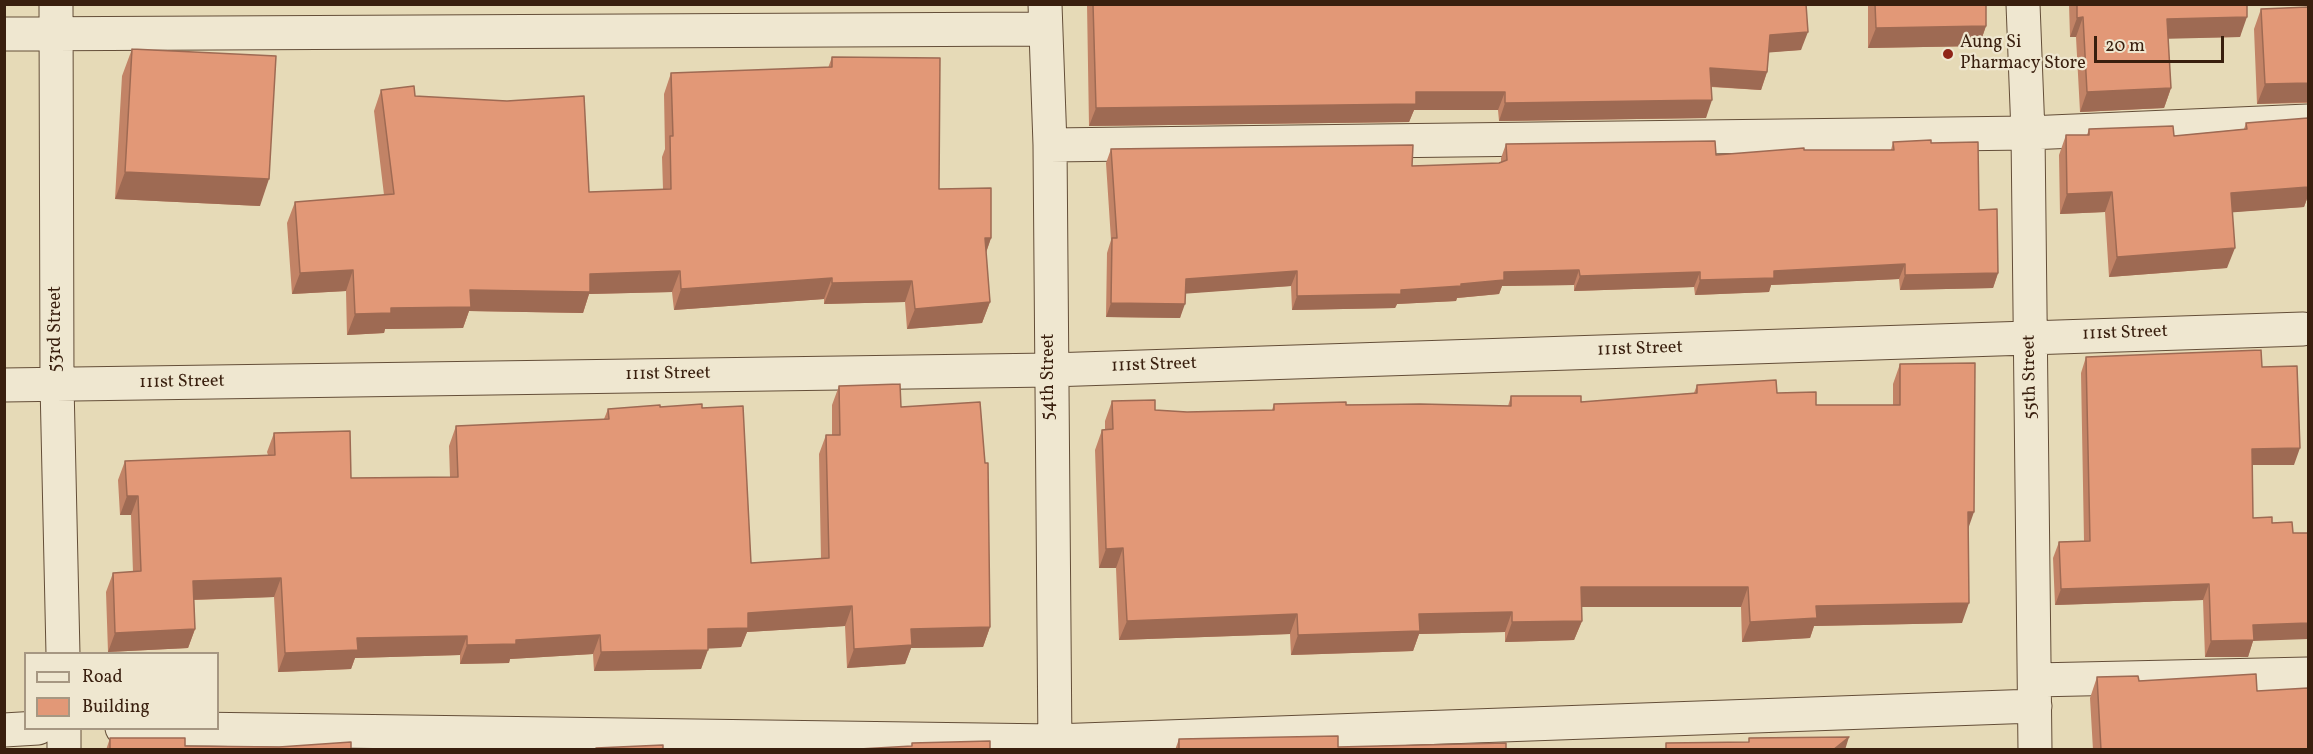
<!DOCTYPE html>
<style>
body{margin:0}
#map{position:relative;width:2313px;height:754px;overflow:hidden;background:#e6dab7;font-family:Vollkorn,serif}
canvas{display:block}
.frame{position:absolute;inset:0;border:6px solid #391f0e;pointer-events:none}
.legend{position:absolute;left:24px;top:652px;width:195px;height:78px;box-sizing:border-box;background:#efe7d0;border:2px solid #a69782;margin:0;padding:8px 10px;list-style:none;font-size:18px;color:#391f0e}
.legend li{display:flex;align-items:center;gap:12px;height:30px}
.legend b{width:30px;border:2px solid #a69782}
.scale{position:absolute;left:2094px;top:36px;width:130px;height:27px;box-sizing:border-box;border:3px solid #391f0e;border-top:0;padding-left:8px;font-size:18px;line-height:21px;white-space:nowrap;color:#391f0e;-webkit-text-stroke:4px #efe7d0;paint-order:stroke}
</style>
<div id="map">
<canvas width="2313" height="754"></canvas>
<div class="frame"></div>
<ul class="legend">
<li><b style="height:8px;background:#efe7d0"></b>Road</li>
<li><b style="height:16px;background:#e29877"></b>Building</li>
</ul>
<div class="scale">20 m</div>
</div>
<script>
const ctx = document.querySelector('canvas').getContext('2d');
ctx.lineJoin = 'round';
function toPath(rows) {
  const path = new Path2D();
  for (const r of rows) {
    path.moveTo(r[0], r[1]);
    for (let i = 2; i < r.length; i += 2) path.lineTo(r[i], r[i + 1]);
  }
  return path;
}
function trace(path, color, width, dash) {
  ctx.strokeStyle = color;
  ctx.lineWidth = width;
  ctx.lineCap = dash ? 'butt' : 'round';
  ctx.setLineDash(dash || []);
  ctx.stroke(path);
}
function fillPath(path, color) {
  ctx.fillStyle = color;
  ctx.fill(path, 'evenodd');
}
function label(font, color, halo, rows, align = 'center') {
  ctx.font = font + ' Vollkorn,serif';
  ctx.lineWidth = 4.5;
  ctx.setLineDash([]);
  ctx.textBaseline = 'middle';
  ctx.strokeStyle = halo;
  ctx.fillStyle = color;
  for (const [text, x, y, turn = 0] of rows) {
    ctx.save();
    ctx.translate(x, y);
    ctx.rotate((+turn || 0) * Math.PI / 180);
    ctx.textAlign = isNaN(turn) ? turn : align;
    if (halo) ctx.strokeText(text, 0, 0);
    ctx.fillText(text, 0, 0);
    ctx.restore();
  }
}
const minor = toPath([
 [56,4,57,384,63,654],
 [1045,4,1050,145,1055,750],
 [2023,4,2028,133,2035,750],
 [4,34,1045,29],
 [1050,145,2028,133,2308,121],
 [4,385,1050,370,2303,329],
 [2035,680,2308,674],
 [64,728,64,750],
 [122,728,1054,741,2035,706],
 [4,730,38,728]
]);
trace(minor, '#644e38', 35);
trace(minor, '#efe7d0', 33);
fillPath(toPath([
 [1087,4,1806,4,1801,50,1769,52,1767,72,1761,90,1711,87,1706,118,1499,121,1498,110,1414,110,1409,122,1089,126],
 [1868,4,1986,4,1986,26,1979,46,1868,48],
 [2069,4,2247,4,2240,37,2168,38,2171,88,2164,108,2080,112,2076,37,2070,37],
 [2308,7,2308,103,2257,104,2254,29,2261,9],
 [132,49,260,206,115,199,122,76],
 [832,57,939,189,991,238,986,253,990,302,982,323,907,329,905,302,824,304,824,299,674,310,672,292,589,294,583,313,469,311,463,328,385,329,384,333,347,335,346,291,292,294,287,223,295,202,384,195,374,111,381,90,415,96,589,192,663,189,662,157,665,149,664,94,671,73,828,68],
 [2246,123,2308,196,2304,207,2232,212,2227,268,2109,277,2105,212,2060,214,2059,155,2066,135,2087,135,2089,129,2174,136,2244,129],
 [1893,142,1931,143,1979,210,1998,273,1993,288,1900,290,1899,279,1771,285,1769,292,1695,295,1694,287,1574,291,1574,285,1502,286,1499,294,1457,298,1456,301,1397,304,1395,308,1292,310,1291,286,1186,293,1180,318,1106,317,1107,253,1111,240,1106,163,1111,149,1412,166,1499,163,1501,162,1501,158,1506,144,1716,155,1804,150,1891,150],
 [2086,357,2262,367,2294,465,2252,465,2253,641,2248,657,2205,657,2203,600,2055,605,2053,558,2059,542,2084,541,2081,373],
 [1900,364,1968,527,1962,623,1814,626,1810,638,1742,642,1741,607,1581,607,1582,621,1574,640,1505,642,1505,632,1419,634,1413,651,1291,655,1290,634,1119,640,1116,568,1099,568,1095,450,1102,430,1105,430,1105,421,1112,401,1155,410,1187,412,1272,410,1274,404,1508,406,1511,396,1581,402,1694,393,1697,385,1777,393,1816,405,1893,405,1893,384],
 [839,386,901,407,990,627,983,647,911,648,905,664,847,668,845,626,747,632,741,647,708,648,701,669,594,671,593,654,510,659,509,663,460,664,460,655,355,658,351,669,278,672,274,597,194,600,195,629,188,648,108,652,106,592,113,573,133,572,131,515,120,515,118,480,125,461,268,455,267,452,274,433,351,478,450,477,449,446,456,426,604,419,608,409,660,407,702,408,751,563,821,559,819,454,826,435,832,435,832,405],
 [2097,677,2257,691,2308,750,2093,750,2090,698],
 [110,738,185,746,351,750,106,750],
 [1179,739,1338,747,1506,750,1175,750]
]), '#c28366');
fillPath(toPath([
 [2083,17,2076,37,2070,37,2077,18],
 [2247,17,2240,37,2159,39,2167,19],
 [1986,26,1979,46,1868,48,1876,28],
 [1808,32,1801,50,1763,53,1770,35],
 [1710,68,1767,72,1761,90,1703,86],
 [2308,83,2308,99,2307,102,2257,104,2265,84],
 [2171,88,2164,108,2080,112,2087,92],
 [1416,92,1505,92,1498,110,1414,110,1409,122,1089,126,1096,108],
 [1712,100,1706,118,1499,121,1505,103],
 [125,172,269,179,260,206,115,199],
 [2308,181,2308,196,2304,207,2224,213,2231,193],
 [2112,192,2105,212,2060,214,2067,194],
 [985,238,991,238,984,258],
 [2235,248,2227,268,2109,277,2117,257],
 [1905,264,1899,279,1771,285,1769,292,1695,295,1700,280,1774,271],
 [353,270,346,291,292,294,300,273],
 [1579,270,1574,285,1502,286,1499,294,1457,298,1456,301,1397,304,1395,308,1292,310,1297,296,1401,290,1461,284,1504,272],
 [680,271,672,292,589,294,583,313,469,311,463,328,385,329,384,333,347,335,355,314,470,290,590,274],
 [1297,271,1291,286,1181,294,1186,279],
 [1700,272,1694,287,1574,291,1580,276],
 [1998,273,1993,288,1900,290,1905,275],
 [832,278,824,299,674,310,681,289],
 [912,281,905,302,824,304,832,283],
 [990,302,982,323,907,329,915,309],
 [1111,303,1185,304,1180,318,1106,317],
 [2300,448,2294,465,2246,465,2252,449],
 [127,496,138,496,131,515,120,515],
 [1968,512,1974,512,1967,532],
 [1123,548,1116,568,1099,568,1106,549],
 [281,578,274,597,186,600,193,581],
 [2209,584,2203,600,2055,605,2061,589],
 [1581,587,1748,587,1741,607,1574,607],
 [1969,603,1962,623,1814,626,1810,638,1742,642,1750,622,1816,606],
 [852,606,845,626,747,632,741,647,701,649,708,629,748,613],
 [1512,612,1505,632,1419,634,1413,651,1291,655,1298,635,1419,614],
 [1297,614,1290,634,1119,640,1127,621],
 [1582,621,1574,640,1505,642,1512,622],
 [2308,623,2308,639,2253,641,2248,657,2205,657,2211,641,2253,625],
 [990,627,983,647,911,648,905,664,847,668,854,649,911,629],
 [195,629,188,648,108,652,115,633],
 [600,635,593,654,510,659,509,663,460,664,467,645,516,640],
 [467,636,460,655,355,658,351,669,278,672,285,653,357,638],
 [708,650,701,669,594,671,601,652],
 [1849,737,1845,750,1833,750]
]), '#9e6a53');
const building = toPath([
 [1093,4,1806,4,1808,32,1770,35,1767,72,1710,68,1712,100,1505,103,1505,92,1416,92,1416,104,1096,108,1093,4],
 [1875,4,1986,4,1986,26,1876,28,1875,4],
 [2077,4,2247,4,2247,17,2167,19,2171,88,2087,92,2083,17,2077,18,2077,4],
 [2308,7,2308,83,2265,84,2261,9,2308,7],
 [132,49,276,56,269,179,125,172,132,49],
 [832,57,940,58,939,189,991,188,991,238,985,238,990,302,915,309,912,281,832,283,832,278,681,289,680,271,590,274,590,292,470,290,471,307,391,308,391,313,355,314,353,270,300,273,295,202,394,194,381,90,414,86,415,96,507,101,584,96,589,192,671,189,670,136,673,136,671,73,832,67,832,57],
 [2308,118,2308,187,2231,193,2235,248,2117,257,2112,192,2067,194,2066,135,2089,135,2089,129,2173,126,2174,136,2247,129,2246,123,2308,118],
 [1931,140,1931,143,1978,142,1979,210,1997,209,1998,273,1905,275,1905,264,1774,271,1774,278,1700,280,1700,272,1580,276,1579,270,1504,272,1504,280,1461,284,1461,286,1401,290,1401,294,1297,296,1297,271,1186,279,1185,304,1111,303,1112,238,1117,238,1111,149,1413,145,1412,166,1499,163,1507,160,1506,144,1715,141,1716,155,1804,148,1804,150,1894,150,1893,142,1931,140],
 [2261,350,2262,367,2297,366,2300,448,2252,449,2253,518,2272,517,2272,523,2292,522,2293,533,2308,533,2308,623,2253,625,2254,640,2211,641,2209,584,2061,589,2059,542,2090,541,2086,357,2261,350],
 [1975,363,1974,512,1968,512,1969,603,1816,606,1817,618,1750,622,1748,587,1581,587,1582,621,1512,622,1512,612,1419,614,1420,631,1298,635,1297,614,1127,621,1123,548,1106,549,1102,430,1113,429,1112,401,1155,400,1155,410,1187,412,1274,410,1274,404,1346,402,1346,405,1420,404,1511,406,1511,396,1581,396,1581,402,1697,393,1697,385,1776,380,1777,393,1816,392,1816,405,1900,405,1900,364,1975,363],
 [900,384,901,407,980,402,985,463,988,463,990,627,911,629,912,645,854,649,852,606,748,613,748,628,708,629,708,650,601,652,600,635,516,640,516,644,467,645,467,636,357,638,358,650,285,653,281,578,193,581,195,629,115,633,113,573,141,571,138,496,127,496,125,461,275,455,274,433,350,431,351,478,458,477,456,426,609,419,608,409,660,405,660,407,702,404,702,408,743,406,751,563,829,558,826,435,840,435,839,386,900,384],
 [2256,674,2257,691,2308,688,2308,750,2101,750,2097,677,2138,676,2139,681,2256,674],
 [1338,736,1338,747,1506,743,1506,750,1179,750,1179,739,1338,736],
 [1849,737,1833,750,1666,750,1666,743,1749,742,1749,738,1849,737],
 [110,738,185,738,185,746,279,747,351,742,351,750,110,750,110,738],
 [990,741,990,750,842,750,912,746,912,743,990,741],
 [663,745,663,750,596,750,596,748,663,745]
]);
fillPath(building, '#e29877');
trace(building, '#9e6a53', 1.5);
for (const [x, y, r, color] of [
 [1948,54,6,"#8f2418"]
]) {
  const dot = new Path2D();
  dot.arc(x, y, r, 0, 2 * Math.PI);
  ctx.fillStyle = color;
  ctx.fill(dot);
  trace(dot, '#efe7d0', 2);
}
label('18px', '#391f0e', '#efe7d0', [
 ["Aung Si",1960,44],
 ["Pharmacy Store",1960,65]
], 'left');
label('18px', '#391f0e', '#efe7d0', [
 ["53rd Street",57,329,-90],
 ["111st Street",2125,334,-2],
 ["111st Street",1640,350,-2],
 ["111st Street",1154,366,-2],
 ["111st Street",668,375,-1],
 ["54th Street",1050,377,-90],
 ["55th Street",2031,377,-91],
 ["111st Street",182,383,-1]
]);
</script>
